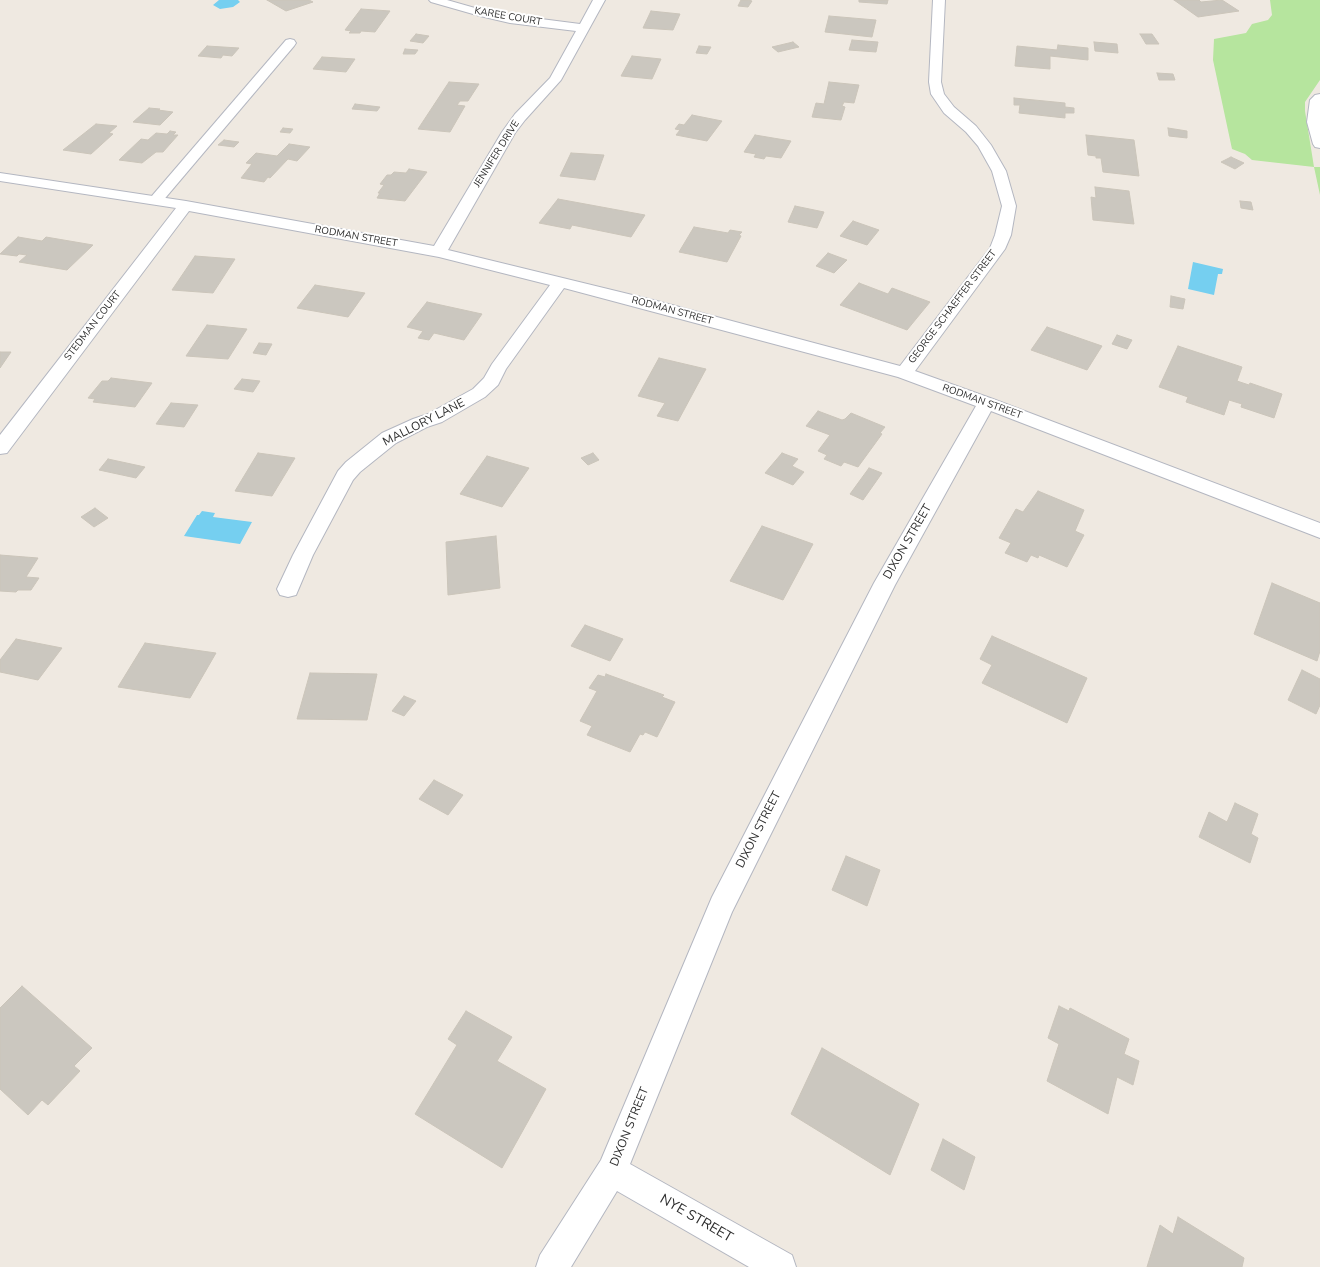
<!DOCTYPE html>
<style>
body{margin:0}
canvas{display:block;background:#efe9e1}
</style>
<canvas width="1320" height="1267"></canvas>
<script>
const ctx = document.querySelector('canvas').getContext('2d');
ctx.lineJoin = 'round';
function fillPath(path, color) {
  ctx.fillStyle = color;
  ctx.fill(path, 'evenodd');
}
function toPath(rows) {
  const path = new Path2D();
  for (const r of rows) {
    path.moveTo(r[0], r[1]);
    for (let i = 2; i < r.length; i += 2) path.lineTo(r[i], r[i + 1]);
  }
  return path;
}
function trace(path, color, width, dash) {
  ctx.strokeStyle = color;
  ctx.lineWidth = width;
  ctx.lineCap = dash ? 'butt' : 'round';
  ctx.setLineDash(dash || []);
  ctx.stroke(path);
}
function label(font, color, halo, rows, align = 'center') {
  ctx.font = font + ' "Nunito Sans",sans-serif';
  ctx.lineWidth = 4;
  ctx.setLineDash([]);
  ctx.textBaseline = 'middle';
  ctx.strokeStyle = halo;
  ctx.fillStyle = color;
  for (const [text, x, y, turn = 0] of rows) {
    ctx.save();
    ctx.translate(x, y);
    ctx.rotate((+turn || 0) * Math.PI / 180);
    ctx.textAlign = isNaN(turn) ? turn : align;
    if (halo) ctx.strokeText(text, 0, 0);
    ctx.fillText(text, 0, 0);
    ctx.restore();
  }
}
fillPath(toPath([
 [1270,0,1320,0,1320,80,1305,102,1305,111,1314,167,1320,167,1320,195,1314,167,1252,160,1245,154,1232,149,1213,60,1214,39,1246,33,1252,24,1268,20,1272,15]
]), '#b6e59e');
fillPath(toPath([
 [219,0,238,0,240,2,233,7,220,9,213,5],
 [1193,262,1223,269,1222,274,1218,274,1214,295,1188,289],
 [202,511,215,513,213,517,252,522,240,544,184,536,197,515,199,515]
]), '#75cff0');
const building = toPath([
 [267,0,309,0,313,2,286,11,267,0],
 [741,0,748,0,752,1,748,7,738,6,741,0],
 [859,0,888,0,887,4,859,2,859,0],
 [1174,0,1199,0,1201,2,1222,0,1239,11,1198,17,1174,0],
 [361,9,390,11,375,32,361,31,360,33,349,33,351,31,345,30,361,9],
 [651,11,680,14,673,30,643,28,651,11],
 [829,16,876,20,872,37,825,32,829,16],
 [416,34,429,36,423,43,410,41,416,34],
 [1140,34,1152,34,1159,44,1146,44,1140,34],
 [852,40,878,42,876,52,849,50,852,40],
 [793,42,799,47,778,52,772,47,793,42],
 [1094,42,1117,44,1118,53,1095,51,1094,42],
 [1058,45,1088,48,1088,60,1050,56,1050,69,1015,66,1017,46,1057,50,1058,45],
 [207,46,239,48,232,56,223,55,221,58,198,56,207,46],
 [699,46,711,47,707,54,696,53,699,46],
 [405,49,418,50,415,54,403,54,405,49],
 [632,56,661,59,652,79,621,76,632,56],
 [322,57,355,59,346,72,313,69,322,57],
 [1157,73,1173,74,1175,80,1159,80,1157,73],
 [449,82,479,84,468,101,460,101,457,105,465,106,450,132,418,129,449,82],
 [829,82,859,85,854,103,844,102,842,106,845,107,841,120,812,117,816,103,824,104,829,82],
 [1014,98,1065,103,1065,107,1074,108,1074,113,1065,113,1065,118,1019,113,1020,105,1014,105,1014,98],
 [355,104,380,107,377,111,352,109,355,104],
 [149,108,160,109,158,110,173,112,160,125,133,122,149,108],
 [692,115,722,121,707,141,676,135,680,130,675,129,679,124,684,125,692,115],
 [96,124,117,126,109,133,113,134,91,154,63,150,96,124],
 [283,128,293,129,290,133,280,132,283,128],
 [1168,128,1187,131,1187,138,1169,136,1168,128],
 [170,131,176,132,173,135,178,135,163,152,156,152,142,163,119,160,141,139,148,140,156,133,167,134,170,131],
 [755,135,791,141,781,158,766,156,764,159,754,157,756,154,744,152,755,135],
 [1086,135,1134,140,1139,176,1103,172,1101,158,1096,158,1096,156,1088,155,1086,135],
 [224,140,239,142,234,147,218,145,224,140],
 [289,144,310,147,297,161,288,159,270,178,268,177,264,182,241,178,252,164,246,163,256,153,277,156,289,144],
 [571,153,604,155,595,180,560,176,571,153],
 [1231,157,1244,163,1235,169,1221,162,1231,157],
 [409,169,427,172,405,201,377,198,380,193,378,193,384,185,380,184,387,175,391,175,394,172,406,173,409,169],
 [1095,187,1129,191,1134,224,1093,220,1091,197,1096,198,1095,187],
 [558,199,645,215,631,237,572,225,570,229,539,223,558,199],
 [1240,201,1251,202,1253,210,1241,208,1240,201],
 [795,206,824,212,817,228,788,222,795,206],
 [853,221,879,230,867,245,840,236,853,221],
 [694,227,728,233,730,230,742,232,739,235,741,236,727,262,679,252,694,227],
 [18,237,42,241,46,237,93,245,67,270,19,262,27,255,19,254,17,256,0,254,18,237],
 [828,253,847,260,834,273,816,266,828,253],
 [195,256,235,259,213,293,172,290,195,256],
 [859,283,888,294,892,288,930,302,907,330,840,305,859,283],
 [315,285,365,293,348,317,297,308,315,285],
 [1171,296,1185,299,1183,309,1170,307,1171,296],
 [427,302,482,314,464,340,434,333,429,340,418,338,423,331,407,327,427,302],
 [207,325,247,329,228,359,186,356,207,325],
 [1047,327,1102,346,1087,370,1031,350,1047,327],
 [1117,335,1132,340,1127,349,1112,344,1117,335],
 [259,343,272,344,266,355,253,353,259,343],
 [1178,346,1242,367,1237,381,1249,385,1250,383,1282,394,1274,418,1241,407,1242,404,1229,400,1224,415,1186,402,1188,397,1159,387,1178,346],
 [0,352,11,352,0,368,0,352],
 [659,358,706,369,678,421,657,416,665,403,638,396,659,358],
 [111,378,152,383,135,407,93,402,95,399,88,398,102,381,108,381,111,378],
 [242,379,260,381,253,392,234,389,242,379],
 [171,403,198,405,184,427,156,424,171,403],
 [818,411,842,420,845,419,851,413,885,427,880,433,882,434,858,467,844,462,841,466,824,459,827,455,818,451,830,435,806,426,818,411],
 [258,453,295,458,272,496,235,491,258,453],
 [593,453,599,460,588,465,581,458,593,453],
 [782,453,798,459,792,466,804,472,793,485,765,473,782,453],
 [487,456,529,468,502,507,460,494,487,456],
 [108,459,145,467,136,478,99,470,108,459],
 [869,468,882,473,863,500,850,494,869,468],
 [1038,491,1084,510,1075,531,1084,535,1067,567,1039,555,1038,558,1031,555,1027,562,1005,553,1011,543,999,538,1016,509,1023,512,1038,491],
 [95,508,108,518,94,527,81,517,95,508],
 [762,526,813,544,783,600,730,581,762,526],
 [496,536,500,588,448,595,446,542,496,536],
 [0,555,38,558,26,577,39,578,31,590,18,590,16,592,0,591,0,555],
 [1272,583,1320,603,1320,651,1317,661,1254,634,1272,583],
 [585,625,623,639,610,661,571,646,585,625],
 [992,636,1087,678,1067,723,982,683,992,665,980,659,992,636],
 [16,639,62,648,38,680,0,672,0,660,16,639],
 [145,643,216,653,190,698,118,687,145,643],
 [1302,670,1320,679,1320,705,1316,714,1288,700,1302,670],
 [310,673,377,674,367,720,297,719,310,673],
 [606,674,664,695,662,697,675,702,657,737,645,732,643,735,640,734,630,752,587,735,592,726,580,721,597,691,589,688,598,675,605,677,606,674],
 [404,696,416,701,404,716,392,711,404,696],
 [434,780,463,795,448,815,419,799,434,780],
 [1235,803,1258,814,1251,834,1258,838,1250,863,1199,837,1209,812,1227,822,1235,803],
 [846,856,880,870,867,906,832,890,846,856],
 [22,986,92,1048,74,1066,80,1071,48,1105,42,1100,28,1115,0,1089,0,1008,22,986],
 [1059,1006,1069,1011,1070,1008,1129,1039,1124,1054,1139,1061,1133,1085,1117,1077,1108,1114,1047,1081,1059,1044,1048,1038,1059,1006],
 [466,1011,512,1037,497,1061,546,1089,502,1168,415,1114,457,1045,448,1039,466,1011],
 [822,1048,919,1104,890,1175,791,1114,822,1048],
 [943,1139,975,1157,964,1190,931,1170,943,1139],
 [1178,1217,1244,1258,1242,1267,1147,1267,1160,1225,1173,1234,1178,1217]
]);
fillPath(building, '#cbc7bf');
trace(building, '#cbc5ba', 1);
const service = toPath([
 [290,39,294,40,296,43,294,46,161,203,156,204,151,203,149,200,151,197,286,40,290,39]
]);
const minor = toPath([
 [429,0,447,0,482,10,510,15,580,24,593,0,605,0,561,80,525,120,515,133,448,250,657,301,900,366,990,248,995,235,1002,206,992,171,978,146,966,132,944,113,931,94,929,82,933,0,945,0,941,82,944,94,954,107,976,126,991,145,1006,171,1016,206,1011,235,1005,249,915,371,993,399,1320,523,1320,538,991,411,895,585,732,912,630,1164,792,1255,796,1267,749,1267,617,1191,571,1267,536,1267,540,1255,601,1160,712,897,874,583,976,406,898,377,564,288,506,369,498,385,485,397,442,422,427,427,396,443,360,472,353,480,313,555,296,595,288,597,280,595,277,589,293,555,338,471,346,462,382,433,413,419,428,414,473,389,484,378,492,364,550,285,439,257,189,211,7,453,0,454,0,435,176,208,0,181,0,173,186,201,434,246,502,132,515,114,550,78,576,31,510,23,480,16,431,2,429,0],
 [1320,94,1320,148,1315,147,1313,144,1307,122,1310,100,1315,95,1320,94]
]);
trace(service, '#b4b7c1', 2);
trace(minor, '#b4b7c1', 2);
fillPath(service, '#fff');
fillPath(minor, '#fff');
label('10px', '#2e2e2e', '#fff', [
 ["KAREE COURT",508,17,10],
 ["JENNIFER DRIVE",497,154,-58],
 ["RODMAN STREET",356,237,10],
 ["GEORGE SCHAEFFER STREET",953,307,-53],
 ["RODMAN STREET",672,311,15],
 ["STEDMAN COURT",93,326,-52],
 ["RODMAN STREET",982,402,20]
]);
label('12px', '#2e2e2e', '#fff', [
 ["MALLORY LANE",424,423,-27],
 ["DIXON STREET",908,542,-60],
 ["DIXON STREET",759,830,-63],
 ["DIXON STREET",630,1127,-68]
]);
label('14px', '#2e2e2e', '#fff', [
 ["NYE STREET",696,1219,30]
]);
</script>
